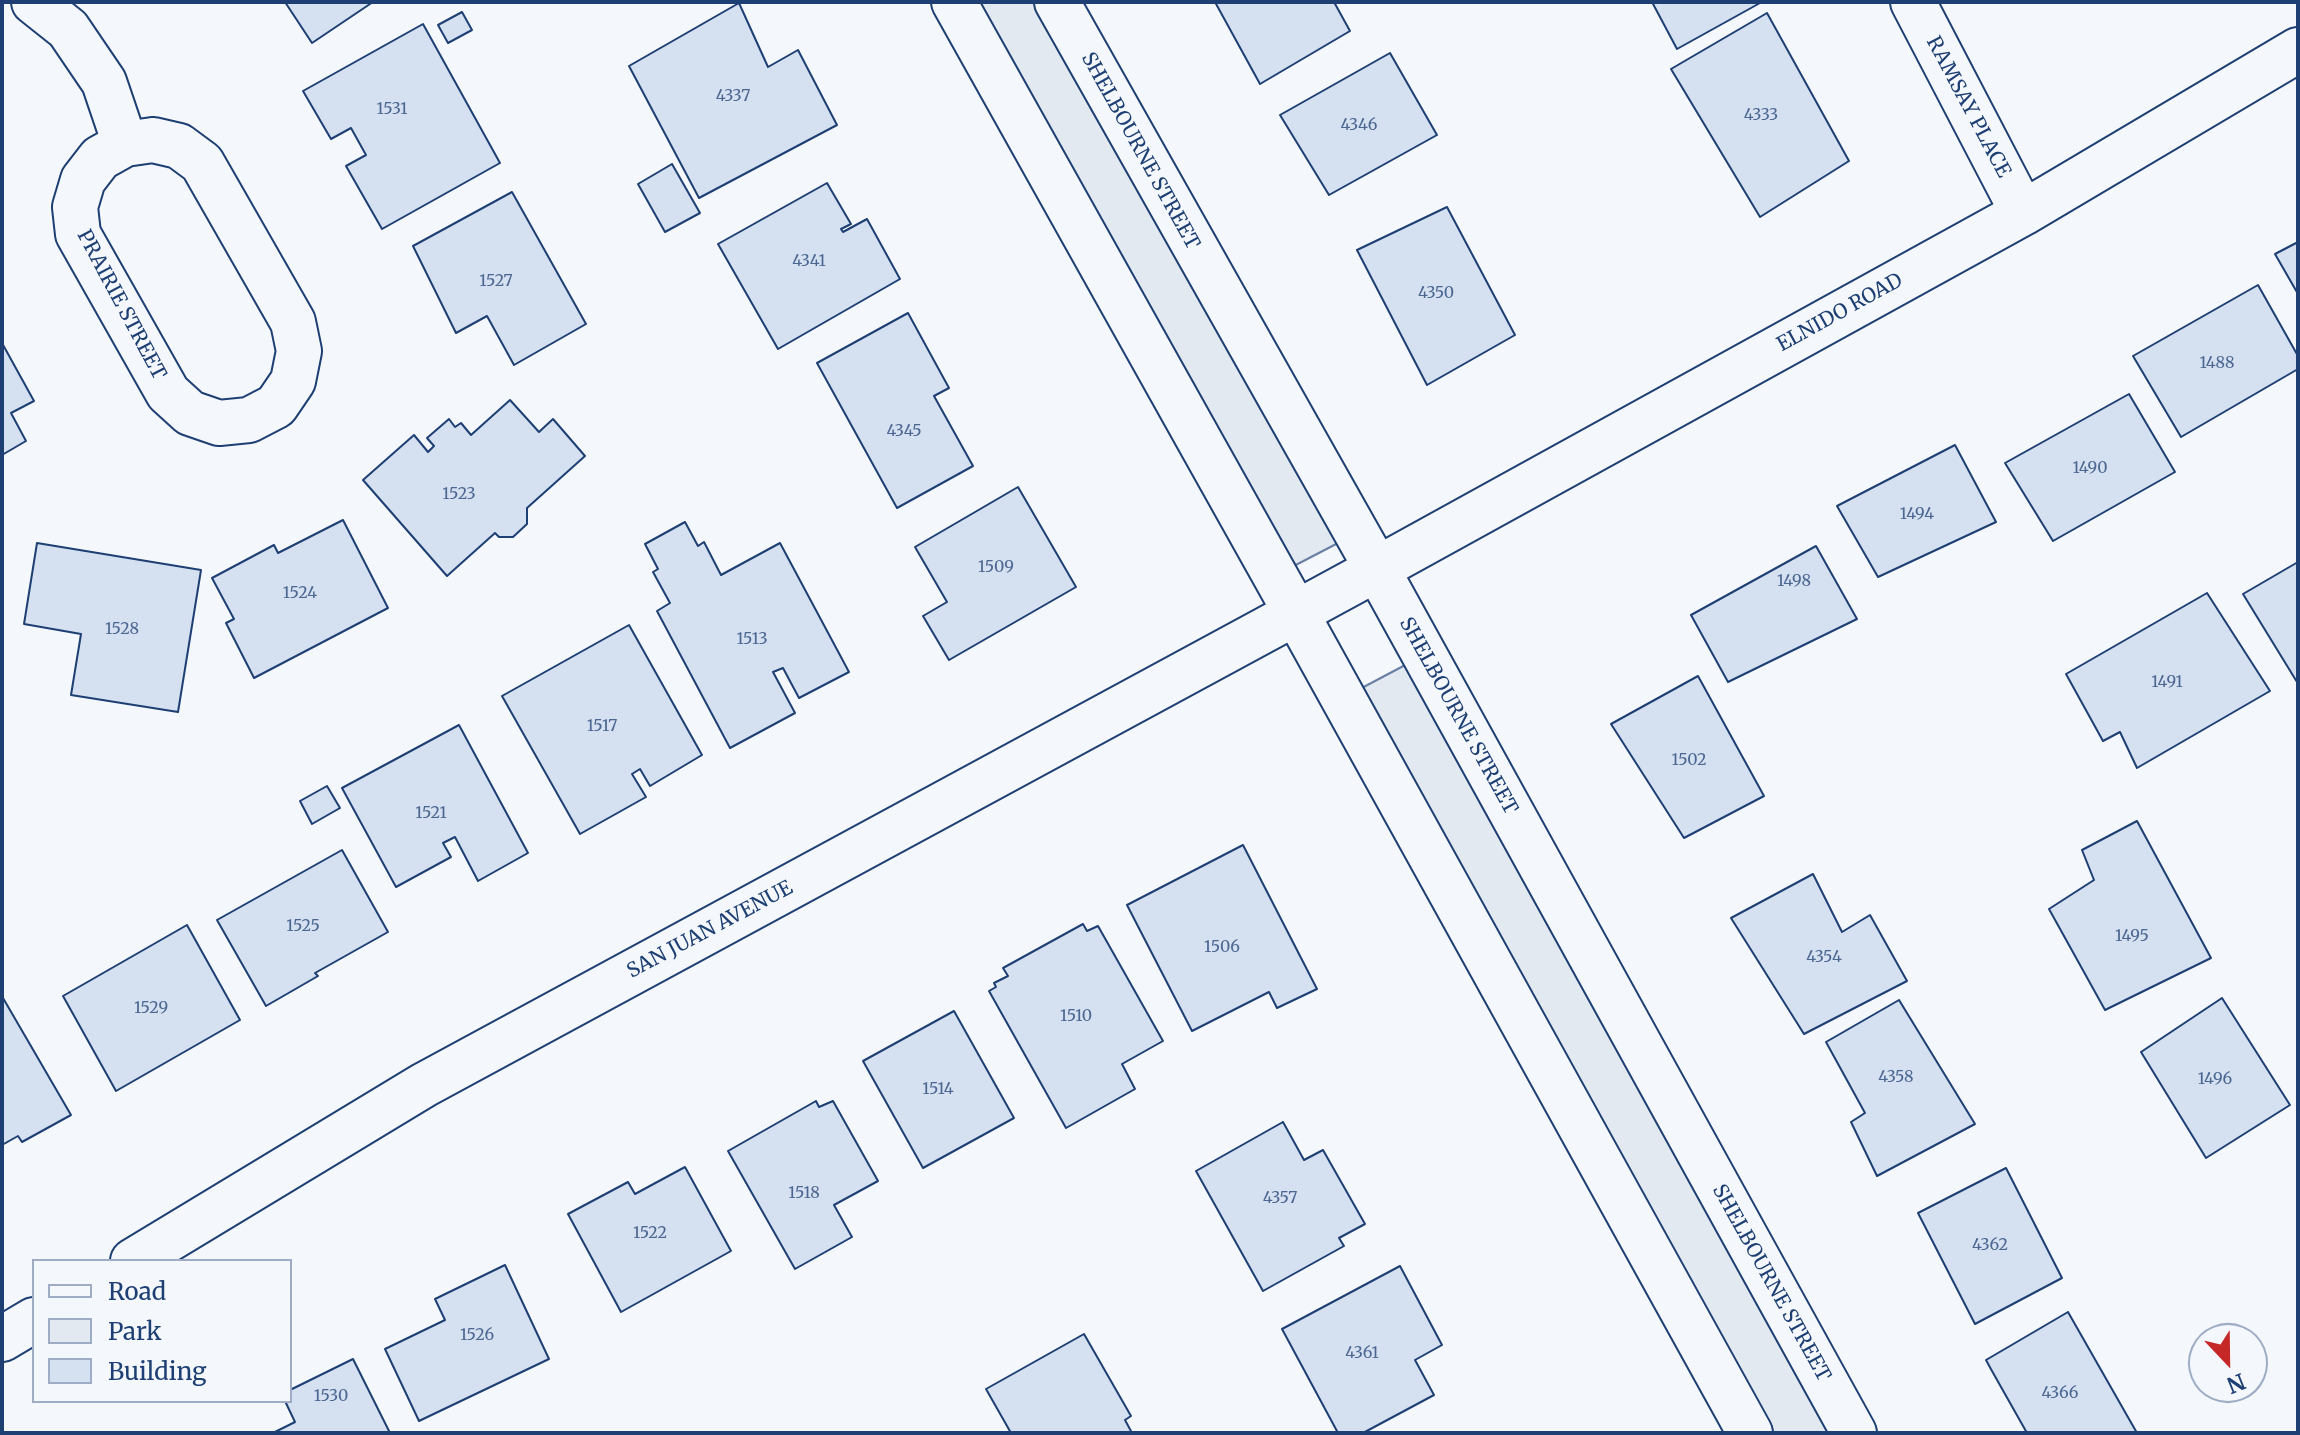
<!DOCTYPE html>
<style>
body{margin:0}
#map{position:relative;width:2300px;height:1435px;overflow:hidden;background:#f4f7fb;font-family:Merriweather,serif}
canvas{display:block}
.frame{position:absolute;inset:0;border:4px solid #1d3f73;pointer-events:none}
.legend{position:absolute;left:32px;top:1259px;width:260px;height:144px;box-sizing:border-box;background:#f4f7fb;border:2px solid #9eadc5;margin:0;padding:10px 14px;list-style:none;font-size:24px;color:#1d3f73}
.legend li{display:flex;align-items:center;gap:16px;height:40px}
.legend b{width:40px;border:2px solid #9eadc5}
.north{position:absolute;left:2188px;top:1323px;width:80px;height:80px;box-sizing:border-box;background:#f4f7fb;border:2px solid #9eadc5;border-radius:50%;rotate:158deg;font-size:22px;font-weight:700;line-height:32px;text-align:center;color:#1d3f73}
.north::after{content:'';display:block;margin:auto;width:28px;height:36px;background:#c62828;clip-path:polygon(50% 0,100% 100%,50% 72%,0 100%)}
</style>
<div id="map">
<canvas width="2300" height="1435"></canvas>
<div class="frame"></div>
<ul class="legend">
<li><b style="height:10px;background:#f4f7fb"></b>Road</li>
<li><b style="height:22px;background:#e3e9f0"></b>Park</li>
<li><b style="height:22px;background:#d5e0f0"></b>Building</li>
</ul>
<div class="north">N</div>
</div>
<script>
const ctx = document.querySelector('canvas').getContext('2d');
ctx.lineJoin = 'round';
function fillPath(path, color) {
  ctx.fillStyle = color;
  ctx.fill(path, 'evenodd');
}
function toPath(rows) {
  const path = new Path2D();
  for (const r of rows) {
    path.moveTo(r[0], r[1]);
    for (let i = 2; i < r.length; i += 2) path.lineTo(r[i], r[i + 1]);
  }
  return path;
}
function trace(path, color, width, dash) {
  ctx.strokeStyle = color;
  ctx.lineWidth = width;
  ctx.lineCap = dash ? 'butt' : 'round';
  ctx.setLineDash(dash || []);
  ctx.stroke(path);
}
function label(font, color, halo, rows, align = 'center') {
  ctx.font = font + ' Merriweather,serif';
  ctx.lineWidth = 6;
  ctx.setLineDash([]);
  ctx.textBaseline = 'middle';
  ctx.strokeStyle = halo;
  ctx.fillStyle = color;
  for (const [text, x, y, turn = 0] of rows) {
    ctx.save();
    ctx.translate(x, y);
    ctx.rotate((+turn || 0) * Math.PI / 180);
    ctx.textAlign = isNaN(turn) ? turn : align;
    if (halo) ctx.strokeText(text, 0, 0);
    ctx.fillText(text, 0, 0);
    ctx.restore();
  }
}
const green = toPath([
 [973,2,1037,2,1340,542,1290,568,973,2],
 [1409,663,1834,1433,1769,1433,1358,690,1409,663]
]);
fillPath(green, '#e3e9f0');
trace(green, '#687fa3', 2);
const building = toPath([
 [285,2,373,2,312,43,285,2],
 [1215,2,1334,2,1350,31,1260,84,1215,2],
 [1652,2,1759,2,1760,3,1677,49,1652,2],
 [739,3,768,67,798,50,837,125,699,198,629,66,739,3],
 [462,12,472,30,448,43,438,25,462,12],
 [1767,13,1849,161,1760,217,1671,69,1767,13],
 [423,24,500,163,382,229,346,166,366,155,351,128,331,139,303,91,423,24],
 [1390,53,1437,135,1329,195,1280,115,1390,53],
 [672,164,700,213,665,232,638,184,672,164],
 [827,183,851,224,841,229,843,232,867,219,900,279,778,349,718,244,827,183],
 [512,192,586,324,514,365,487,316,456,333,413,246,512,192],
 [1447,207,1515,335,1427,385,1357,250,1447,207],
 [2298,242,2298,294,2275,254,2298,242],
 [2258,285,2298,356,2298,369,2181,437,2133,356,2258,285],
 [908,313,949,388,934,396,973,466,897,508,817,363,908,313],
 [2,343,34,401,11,413,26,441,2,455,2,343],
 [2129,394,2175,472,2053,541,2005,463,2129,394],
 [510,400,539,432,553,419,585,456,527,508,527,524,513,537,499,537,495,533,447,576,363,480,414,435,428,452,434,446,427,438,449,419,455,427,461,423,471,435,510,400],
 [1955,445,1996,522,1878,577,1837,506,1955,445],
 [1018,487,1076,587,949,660,923,616,947,602,915,547,1018,487],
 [343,520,388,608,254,678,226,623,234,619,212,578,274,545,278,553,343,520],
 [685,522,698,546,704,542,721,575,780,543,849,672,799,698,783,668,773,672,795,713,730,748,657,611,670,603,653,572,658,569,645,544,685,522],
 [37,543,201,570,178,712,71,695,81,634,24,624,37,543],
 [1816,546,1857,619,1728,682,1691,615,1816,546],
 [2298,562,2298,681,2297,682,2243,594,2298,562],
 [2207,593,2270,691,2137,768,2120,732,2103,741,2066,674,2207,593],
 [629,625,702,755,650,786,640,769,632,774,646,797,580,834,502,696,629,625],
 [1698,676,1764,796,1684,838,1611,724,1698,676],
 [459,725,528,853,478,881,455,837,443,843,451,857,396,887,342,788,459,725],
 [327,786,340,808,312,824,300,801,327,786],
 [2137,821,2211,958,2105,1010,2049,909,2094,880,2082,850,2137,821],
 [1243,845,1317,989,1277,1008,1269,992,1192,1031,1127,905,1243,845],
 [342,850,388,932,315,973,318,976,266,1006,217,920,342,850],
 [1813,874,1842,932,1870,915,1907,981,1804,1034,1731,918,1813,874],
 [1083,924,1087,931,1098,926,1163,1041,1122,1064,1135,1089,1066,1128,989,991,996,987,994,983,1008,976,1003,968,1083,924],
 [187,925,240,1020,116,1091,63,996,187,925],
 [3,998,71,1115,22,1142,18,1136,2,1145,3,998],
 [2222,998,2290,1105,2206,1158,2141,1052,2222,998],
 [1899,1000,1975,1124,1877,1176,1851,1122,1865,1113,1826,1042,1899,1000],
 [954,1011,1014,1118,923,1168,863,1061,954,1011],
 [816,1101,819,1107,833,1101,878,1181,834,1205,852,1237,795,1269,728,1151,816,1101],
 [1283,1122,1304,1160,1323,1150,1365,1224,1339,1238,1344,1246,1263,1291,1196,1171,1283,1122],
 [685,1167,731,1251,621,1312,568,1214,628,1182,635,1194,685,1167],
 [2006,1168,2062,1278,1975,1324,1918,1213,2006,1168],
 [505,1265,549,1359,419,1421,385,1349,445,1320,435,1299,505,1265],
 [1400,1266,1442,1345,1415,1360,1434,1395,1363,1433,1338,1433,1282,1329,1400,1266],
 [2068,1312,2137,1433,2027,1433,1992,1371,1986,1360,2068,1312],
 [1084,1334,1131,1416,1125,1420,1132,1433,1011,1433,986,1389,1084,1334],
 [353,1359,390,1433,273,1433,295,1422,285,1401,290,1401,290,1390,353,1359]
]);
fillPath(building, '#d5e0f0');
trace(building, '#1d3f73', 2);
const street = toPath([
 [34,2,68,29,104,82,125,144],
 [1913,2,2023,213],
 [153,140,179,146,202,163,293,322,299,351,293,381,276,406,249,420,219,423,190,413,168,393,78,234,75,207,83,180,100,158,125,144,153,140],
 [1377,569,2023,213,2298,50],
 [133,1261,424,1085,1296,613],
 [2,1339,34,1320]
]);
const secondary = toPath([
 [954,2,1296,613,1750,1433],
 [1057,2,1377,569,1854,1433],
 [1296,613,1377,569]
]);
trace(street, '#1d3f73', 48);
trace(secondary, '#1d3f73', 48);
trace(street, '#f4f7fb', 44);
trace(secondary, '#f4f7fb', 44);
label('16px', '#4b6792', null, [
 ["4337",733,96],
 ["1531",392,109],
 ["4333",1761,115],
 ["4346",1359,125],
 ["4341",809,261],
 ["1527",496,281],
 ["4350",1436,293],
 ["1488",2217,363],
 ["4345",904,431],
 ["1490",2090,468],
 ["1523",459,494],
 ["1494",1917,514],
 ["1509",996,567],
 ["1498",1794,581],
 ["1524",300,593],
 ["1528",122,629],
 ["1513",752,639],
 ["1491",2167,682],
 ["1517",602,726],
 ["1502",1689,760],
 ["1521",431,813],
 ["1525",303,926],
 ["1495",2132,936],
 ["1506",1222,947],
 ["4354",1824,957],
 ["1529",151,1008],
 ["1510",1076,1016],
 ["4358",1896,1077],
 ["1496",2215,1079],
 ["1514",938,1089],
 ["1518",804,1193],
 ["4357",1280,1198],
 ["1522",650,1233],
 ["4362",1990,1245],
 ["1526",477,1335],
 ["4361",1362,1353],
 ["4366",2060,1393],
 ["1530",331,1396]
]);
label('20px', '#1d3f73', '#f4f7fb', [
 ["RAMSAY PLACE",1968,107,62],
 ["SHELBOURNE STREET",1140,151,61],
 ["PRAIRIE STREET",121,305,62],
 ["ELNIDO ROAD",1840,313,-29],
 ["SHELBOURNE STREET",1458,716,61],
 ["SAN JUAN AVENUE",710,930,-28],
 ["SHELBOURNE STREET",1771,1283,61]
]);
</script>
